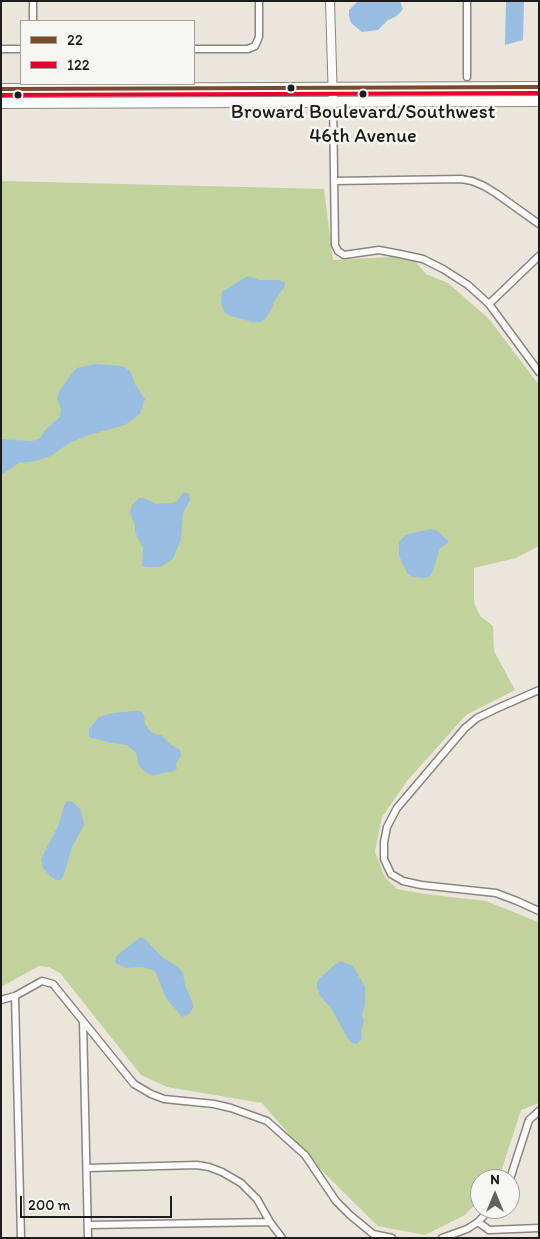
<!DOCTYPE html>
<style>
body{margin:0}
#map{position:relative;width:540px;height:1239px;overflow:hidden;background:#eae6db;font-family:Itim,sans-serif}
canvas{display:block}
.frame{position:absolute;inset:0;border:2px solid #1c1c1c;pointer-events:none}
.legend{position:absolute;left:20px;top:20px;width:175px;height:65px;box-sizing:border-box;background:#f6f6f2;border:1px solid #9f9f9c;margin:0;padding:6px 9px;list-style:none;font-size:15px;color:#1c1c1c}
.legend li{display:flex;align-items:center;gap:10px;height:25px}
.legend b{width:25px;border:1px solid #9f9f9c}
.north{position:absolute;left:470px;top:1169px;width:50px;height:50px;box-sizing:border-box;background:#f6f6f2;border:1px solid #9f9f9c;border-radius:50%;rotate:0deg;font-size:14px;font-weight:700;line-height:20px;text-align:center;color:#1c1c1c}
.north::after{content:'';display:block;margin:auto;width:18px;height:22px;background:#64635f;clip-path:polygon(50% 0,100% 100%,50% 72%,0 100%)}
.scale{position:absolute;left:20px;top:1196px;width:152px;height:22px;box-sizing:border-box;border:2px solid #1c1c1c;border-top:0;padding-left:6px;font-size:15px;line-height:18px;white-space:nowrap;color:#1c1c1c;-webkit-text-stroke:4px #f6f6f2;paint-order:stroke}
</style>
<div id="map">
<canvas width="540" height="1239"></canvas>
<div class="frame"></div>
<ul class="legend">
<li><b style="height:6px;background:#7a4b2a"></b>22</li>
<li><b style="height:6px;background:#e4002b"></b>122</li>
</ul>
<div class="north">N</div>
<div class="scale">200 m</div>
</div>
<script>
const ctx = document.querySelector('canvas').getContext('2d');
ctx.lineJoin = 'round';
function fillPath(path, color) {
  ctx.fillStyle = color;
  ctx.fill(path, 'evenodd');
}
function toPath(rows) {
  const path = new Path2D();
  for (const r of rows) {
    path.moveTo(r[0], r[1]);
    for (let i = 2; i < r.length; i += 2) path.lineTo(r[i], r[i + 1]);
  }
  return path;
}
function trace(path, color, width, dash) {
  ctx.strokeStyle = color;
  ctx.lineWidth = width;
  ctx.lineCap = dash ? 'butt' : 'round';
  ctx.setLineDash(dash || []);
  ctx.stroke(path);
}
function label(font, color, halo, rows, align = 'center') {
  ctx.font = font + ' Itim,sans-serif';
  ctx.lineWidth = 5;
  ctx.setLineDash([]);
  ctx.textBaseline = 'middle';
  ctx.strokeStyle = halo;
  ctx.fillStyle = color;
  for (const [text, x, y, turn = 0] of rows) {
    ctx.save();
    ctx.translate(x, y);
    ctx.rotate((+turn || 0) * Math.PI / 180);
    ctx.textAlign = isNaN(turn) ? turn : align;
    if (halo) ctx.strokeText(text, 0, 0);
    ctx.fillText(text, 0, 0);
    ctx.restore();
  }
}
fillPath(toPath([
 [1,181,324,189,333,260,410,256,426,274,448,283,489,319,539,385,539,546,516,558,474,568,474,603,480,616,493,626,494,651,515,690,466,715,407,781,382,817,375,852,385,877,397,889,425,894,486,901,536,921,539,923,539,1103,521,1110,499,1178,480,1179,480,1199,465,1215,425,1235,378,1226,313,1162,262,1103,167,1087,141,1075,60,973,49,967,39,966,1,987]
]), '#c1d29d');
fillPath(toPath([
 [358,1,400,1,403,9,397,16,388,20,378,30,362,32,351,23,349,16,349,10],
 [506,1,524,1,523,40,505,45],
 [249,276,259,280,280,280,285,283,285,286,276,298,269,314,264,320,260,322,252,322,231,316,225,313,221,303,222,292,246,277],
 [95,364,121,366,126,368,130,371,135,384,145,399,140,414,125,425,89,435,69,443,51,456,36,461,19,463,1,475,1,439,31,441,39,439,46,429,60,417,61,409,57,398,59,392,71,375,77,368],
 [184,492,189,494,190,500,183,513,181,539,173,559,160,567,147,567,142,566,143,548,135,532,135,525,130,513,132,505,139,498,144,498,155,504,172,503,177,501],
 [431,529,438,531,448,541,448,543,440,548,433,571,429,577,423,578,413,577,408,574,403,565,399,555,399,542,405,535],
 [134,711,142,712,144,715,145,724,151,732,154,734,161,735,170,744,180,750,181,756,176,763,177,769,171,772,162,773,153,776,145,772,139,766,136,753,127,745,111,743,89,737,89,729,99,717,113,713],
 [69,801,73,802,80,809,84,822,84,825,72,847,63,877,60,880,56,880,49,875,43,868,41,859,59,824,64,806,66,802],
 [141,937,146,940,162,957,178,967,183,973,185,985,193,1004,193,1008,188,1015,182,1017,166,998,155,971,143,967,126,968,115,963,116,956],
 [340,961,353,966,365,987,365,1004,362,1015,364,1021,361,1030,362,1039,357,1044,352,1043,348,1039,331,1008,321,997,317,988,317,982,320,978,333,966]
]), '#9abee2');
const minor = toPath([
 [33,1,33,21],
 [467,1,467,77],
 [1,49,21,49],
 [194,49,248,49,255,46,259,37,259,1],
 [333,102,335,245,338,251,344,255,379,250,400,254,423,259,443,269,468,285,489,304,539,372],
 [334,181,461,179,472,181,484,186,497,194,539,224],
 [489,304,539,256],
 [539,690,498,708,477,718,465,728,397,808,387,827,384,842,384,859,391,874,403,881,421,885,496,893,517,901,539,911],
 [15,996,21,1238],
 [1,1000,15,996,42,981,53,984,134,1084,151,1094,164,1099,214,1104,231,1108,267,1121,305,1155,336,1201,350,1215,373,1234,392,1238],
 [83,1021,88,1238],
 [87,1168,197,1165,209,1167,222,1172,241,1183,257,1199,270,1222,282,1238],
 [510,1179,529,1120,539,1111],
 [478,1222,489,1230,539,1228],
 [88,1225,270,1222],
 [442,1238,467,1229,478,1222,490,1209]
]);
const tertiary = toPath([
 [330,1,333,102]
]);
const primary = toPath([
 [1,89,539,87],
 [1,103,539,101]
]);
trace(minor, '#8a8782', 9);
trace(tertiary, '#8a8782', 10);
trace(primary, '#8a8782', 12);
trace(minor, '#fcfbfa', 6);
trace(tertiary, '#fcfbfa', 8);
trace(primary, '#fcfbfa', 10);
trace(toPath([
 [1,89,539,87]
]), '#7a4b2a', 4);
trace(toPath([
 [1,95,539,93]
]), '#e4002b', 4);
for (const [x, y, r, color] of [
 [291,88,4.5,"#1c1c1c"],
 [363,94,4.5,"#1c1c1c"],
 [18,95,4.5,"#1c1c1c"]
]) {
  const dot = new Path2D();
  dot.arc(x, y, r, 0, 2 * Math.PI);
  ctx.fillStyle = color;
  ctx.fill(dot);
  trace(dot, '#f6f6f2', 2);
}
label('20px', '#1c1c1c', '#f6f6f2', [
 ["Broward Boulevard/Southwest",363,113],
 ["46th Avenue",363,137]
]);
</script>
